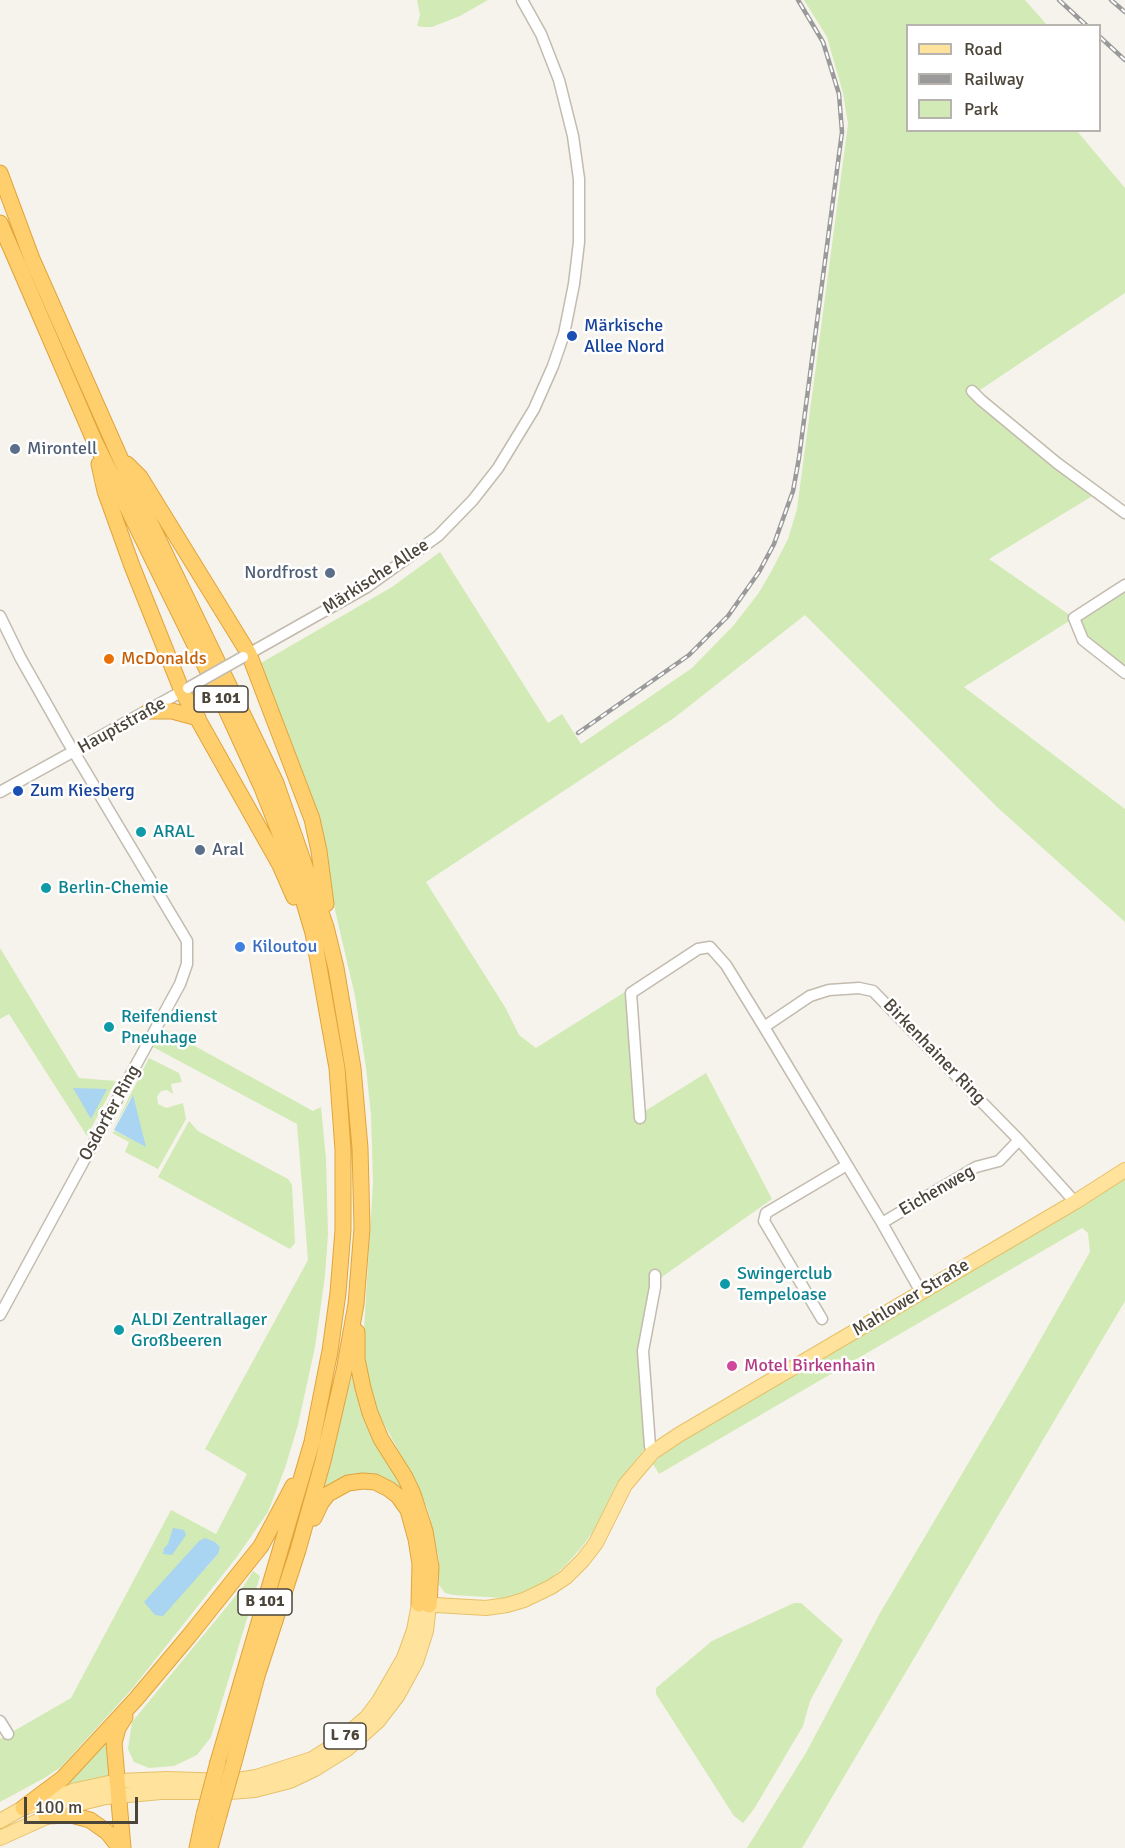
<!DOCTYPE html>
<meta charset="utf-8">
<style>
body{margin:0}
#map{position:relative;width:1125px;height:1848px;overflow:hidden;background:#f6f3ec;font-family:Signika,sans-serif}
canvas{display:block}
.legend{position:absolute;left:906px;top:24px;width:195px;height:108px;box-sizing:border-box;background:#fff;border:2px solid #b7b4b0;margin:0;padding:8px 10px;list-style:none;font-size:18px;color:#4b4439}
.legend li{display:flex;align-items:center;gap:12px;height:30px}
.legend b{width:30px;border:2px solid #b7b4b0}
.scale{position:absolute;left:24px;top:1797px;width:114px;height:27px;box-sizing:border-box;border:3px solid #4b4439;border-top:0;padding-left:8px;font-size:18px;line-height:21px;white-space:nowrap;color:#4b4439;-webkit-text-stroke:4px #fff;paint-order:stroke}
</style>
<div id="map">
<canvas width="1125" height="1848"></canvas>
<ul class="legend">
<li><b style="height:8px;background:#ffe39c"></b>Road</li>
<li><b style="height:8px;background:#9a9a9a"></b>Railway</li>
<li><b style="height:16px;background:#d2eab5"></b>Park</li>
</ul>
<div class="scale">100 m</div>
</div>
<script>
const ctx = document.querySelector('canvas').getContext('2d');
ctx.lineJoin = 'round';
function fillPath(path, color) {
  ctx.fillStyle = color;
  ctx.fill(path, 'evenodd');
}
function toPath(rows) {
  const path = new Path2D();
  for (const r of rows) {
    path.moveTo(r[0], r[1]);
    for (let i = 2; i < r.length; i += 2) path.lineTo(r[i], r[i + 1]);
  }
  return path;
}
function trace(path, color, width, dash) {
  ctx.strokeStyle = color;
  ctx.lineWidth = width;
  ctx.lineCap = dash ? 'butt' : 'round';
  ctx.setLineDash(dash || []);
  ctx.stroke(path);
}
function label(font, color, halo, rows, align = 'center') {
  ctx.font = font + ' Signika,sans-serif';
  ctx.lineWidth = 5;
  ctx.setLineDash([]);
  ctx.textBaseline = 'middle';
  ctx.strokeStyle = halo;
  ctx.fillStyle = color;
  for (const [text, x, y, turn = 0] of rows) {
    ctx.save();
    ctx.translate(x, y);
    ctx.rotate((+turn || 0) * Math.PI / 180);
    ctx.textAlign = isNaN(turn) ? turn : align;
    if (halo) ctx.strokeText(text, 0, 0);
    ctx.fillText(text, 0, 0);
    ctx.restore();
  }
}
fillPath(toPath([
 [417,0,488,0,460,16,432,27,423,27,417,26,420,15],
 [804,0,1025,0,1047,25,908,26,908,130,1077,131,1125,188,1125,293,971,396,1094,495,989,559,1074,618,1125,585,1125,670,1085,638,1074,618,964,687,1125,809,1125,922,997,807,805,615,674,718,426,882,505,1007,519,1035,536,1048,628,990,637,1116,706,1073,772,1199,659,1279,643,1351,650,1442,617,1483,593,1532,581,1548,564,1567,548,1580,525,1592,503,1598,453,1595,445,1593,439,1585,439,1559,428,1510,416,1482,374,1406,366,1375,363,1345,373,1183,371,1115,366,1068,355,996,335,910,320,817,279,713,261,663,392,587,440,552,548,723,562,714,581,744,692,668,733,626,758,594,771,572,788,539,797,509,848,124,843,93,827,37],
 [0,948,79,1078,116,1081,87,1136,9,1014,0,1019],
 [162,1028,313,1111,321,1107,326,1159,328,1234,325,1276,315,1347,298,1425,285,1468,268,1512,236,1558,132,1689,61,1767,46,1777,0,1802,0,1739,71,1698,171,1510,216,1534,247,1474,205,1449,308,1260,297,1124,153,1047],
 [199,1541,218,1554,206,1568,188,1554],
 [149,1058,179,1073,182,1082,171,1084,173,1094,167,1090,161,1091,157,1097,158,1104,166,1108,183,1103,186,1119,158,1169,125,1152,129,1142,112,1133,115,1131,145,1146,132,1096,111,1133],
 [189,1121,198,1131,288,1179,292,1185,295,1243,290,1249,158,1177],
 [1125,1177,1125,1301,802,1848,747,1848,807,1751,880,1613,1022,1372,1090,1252,1088,1233,1082,1228,659,1474,653,1464,664,1453,692,1435],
 [353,1372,401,1478,420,1541,384,1481,321,1495],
 [253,1571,260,1576,211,1737,197,1755,174,1766,149,1768,134,1762,128,1749,132,1722,243,1587],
 [794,1603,801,1603,843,1640,810,1701,803,1726,754,1809,743,1823,734,1816,656,1694,656,1688,712,1641],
 [110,1731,115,1777,54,1790]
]), '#d2eab5');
fillPath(toPath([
 [73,1088,107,1089,91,1119],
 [133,1095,146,1147,114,1130],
 [173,1528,184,1530,186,1535,172,1555,163,1554,164,1548,168,1544],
 [205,1538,215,1542,220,1547,218,1554,163,1616,155,1615,144,1602,199,1541]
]), '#a9d4f2');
const minor = toPath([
 [972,391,981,400,1057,463,1125,513],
 [1125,585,1074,618,1083,640,1125,673],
 [0,616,20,657,68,742,187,941,187,964,180,984,0,1315],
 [243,657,367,587,438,536,473,500,498,468,534,409,553,366,564,334,574,284,579,242,579,179,573,136,559,80,541,34,522,0],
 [0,792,188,688],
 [764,1027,810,996,829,990,859,988,873,991,1019,1140,1075,1202],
 [640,1118,631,993,698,949,710,947,726,965,764,1027,882,1223,921,1292],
 [882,1223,976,1167,999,1161,1019,1140],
 [822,1319,764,1221,766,1213,847,1165],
 [653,1452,650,1446,643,1351,655,1287,655,1275],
 [0,1721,8,1734]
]);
const major = toPath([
 [0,1821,23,1808,76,1790,118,1781,167,1779,231,1781,256,1777,312,1759,336,1744,367,1717,379,1701,404,1658,414,1630,419,1604,486,1608,507,1605,524,1600,551,1587,566,1577,583,1560,596,1543,625,1485,653,1452,680,1434,1075,1202,1125,1170],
 [0,1838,73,1805,106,1797,161,1792,230,1792,255,1790,290,1781,315,1769,347,1749,378,1721,398,1695,416,1662,426,1631,429,1605]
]);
const highway = toPath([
 [0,173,32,259,133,487,276,783,326,927,336,968,353,1068,360,1148,362,1228,356,1304,344,1371,323,1461,298,1550,257,1676,234,1762],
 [0,223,94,440,220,696,262,788,295,872,313,933,337,1068,343,1150,343,1230,338,1293,330,1351,312,1442,218,1762],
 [99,464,105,491,132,566,182,691,280,865,294,897],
 [127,464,140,477,249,654,312,819,319,851,326,904],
 [149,711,172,711,198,718],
 [357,1332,357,1359,363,1388,370,1413,381,1439,405,1477,413,1494,425,1531,431,1567,429,1605],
 [314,1518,321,1503,328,1494,348,1483,363,1481,375,1482,389,1489,398,1496,408,1510,416,1539,420,1564,419,1604],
 [23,1808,63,1778,136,1699,189,1636,261,1546,293,1486],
 [46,1816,71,1815,90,1820,107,1832,120,1848],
 [123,1848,114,1743,118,1728,125,1717],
 [197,1848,204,1815],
 [210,1848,219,1815]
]);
trace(minor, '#c2bbae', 13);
trace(major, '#e6c16a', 16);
trace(highway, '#e0a43c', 17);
trace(minor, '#fff', 10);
trace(major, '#ffe39c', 14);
trace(highway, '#ffcf6e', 15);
const rail = toPath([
 [1059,0,1087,26],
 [1111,0,1125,12],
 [1100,37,1125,60],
 [578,733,689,655,728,616,759,572,774,544,793,491,799,458,842,132,839,94,823,42,798,0]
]);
trace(rail, '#9a9a9a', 4.5);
trace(rail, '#fff', 2, [7]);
const minorBridge = toPath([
 [188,688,243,657]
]);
const highwayBridge = toPath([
 [204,1815,218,1762],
 [219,1815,234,1762]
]);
trace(minorBridge, '#c2bbae', 13, []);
trace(highwayBridge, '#e0a43c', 17, []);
trace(minorBridge, '#fff', 10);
trace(highwayBridge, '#ffcf6e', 15);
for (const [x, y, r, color] of [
 [572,336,6,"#1a4fb4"],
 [15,449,6,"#5c6f8a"],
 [330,573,6,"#5c6f8a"],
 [109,659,6,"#e8710a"],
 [18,791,6,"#1a4fb4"],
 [141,832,6,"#0f9aa8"],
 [200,850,6,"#5c6f8a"],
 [46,888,6,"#0f9aa8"],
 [240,947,6,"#3f7fe0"],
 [109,1027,6,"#0f9aa8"],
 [725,1284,6,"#0f9aa8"],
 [119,1330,6,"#0f9aa8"],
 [732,1366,6,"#d1479c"]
]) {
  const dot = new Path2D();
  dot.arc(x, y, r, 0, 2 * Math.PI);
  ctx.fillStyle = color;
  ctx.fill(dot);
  trace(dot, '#fff', 2);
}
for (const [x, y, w] of [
 [221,699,54],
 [265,1602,54],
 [345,1736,42]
]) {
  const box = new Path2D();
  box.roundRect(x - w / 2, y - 13, w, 26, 4.5);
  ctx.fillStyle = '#fff';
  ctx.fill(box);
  trace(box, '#4b4439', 1.5);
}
label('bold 16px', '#4b4439', null, [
 ["B 101",221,699],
 ["B 101",265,1602],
 ["L 76",345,1736]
]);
label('18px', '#164399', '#fff', [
 ["Märkische",584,326],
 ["Allee Nord",584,347],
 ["Zum Kiesberg",30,791]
], 'left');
label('18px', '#4e5e75', '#fff', [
 ["Mirontell",27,449],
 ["Nordfrost",318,573,"right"],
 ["Aral",212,850]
], 'left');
label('18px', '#4b4439', '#fff', [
 ["Märkische Allee",376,577,-33],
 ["Hauptstraße",122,726,-29],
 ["Birkenhainer Ring",934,1052,46],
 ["Osdorfer Ring",110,1113,-61],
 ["Eichenweg",937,1191,-30],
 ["Mahlower Straße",911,1298,-31]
]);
label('18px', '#c56008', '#fff', [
 ["McDonalds",121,659]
], 'left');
label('18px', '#0d838f', '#fff', [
 ["ARAL",153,832],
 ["Berlin-Chemie",58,888],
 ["Reifendienst",121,1017],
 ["Pneuhage",121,1038],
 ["Swingerclub",737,1274],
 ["Tempeloase",737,1295],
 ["ALDI Zentrallager",131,1320],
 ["Großbeeren",131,1341]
], 'left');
label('18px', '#366cbe', '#fff', [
 ["Kiloutou",252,947]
], 'left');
label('18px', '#b23c85', '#fff', [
 ["Motel Birkenhain",744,1366]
], 'left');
</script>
